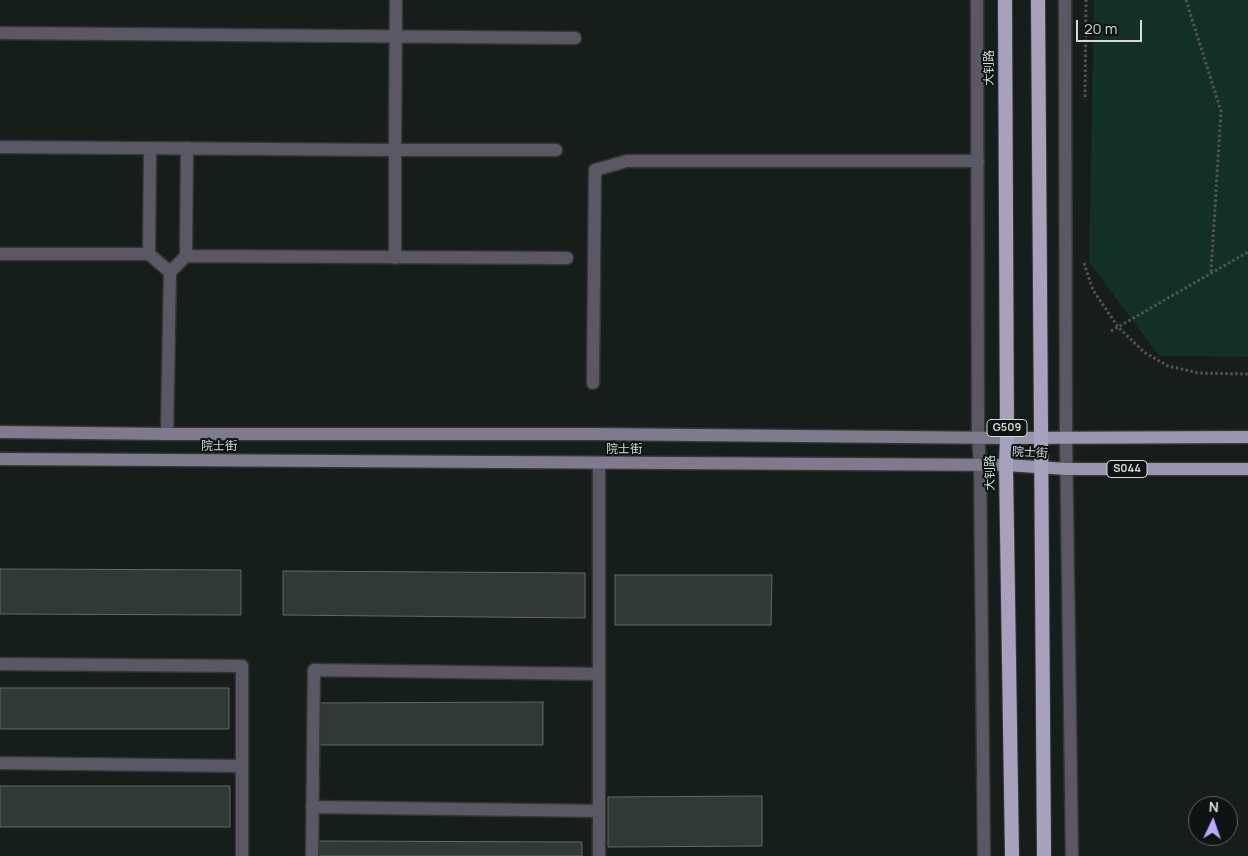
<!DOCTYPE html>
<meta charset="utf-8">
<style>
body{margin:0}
#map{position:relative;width:1248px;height:856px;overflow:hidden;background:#171d1a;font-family:Manrope,sans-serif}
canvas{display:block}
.north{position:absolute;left:1188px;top:796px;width:50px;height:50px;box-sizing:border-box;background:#0e1411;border:1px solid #5e6360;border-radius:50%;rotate:3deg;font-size:14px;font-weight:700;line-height:20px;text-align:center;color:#d5d9d7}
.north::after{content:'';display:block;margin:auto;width:18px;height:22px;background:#bbaaf6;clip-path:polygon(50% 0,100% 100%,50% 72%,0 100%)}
.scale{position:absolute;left:1076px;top:20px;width:66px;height:22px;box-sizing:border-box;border:2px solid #d5d9d7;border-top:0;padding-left:6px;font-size:15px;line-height:18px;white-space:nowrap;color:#d5d9d7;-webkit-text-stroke:4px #0e1411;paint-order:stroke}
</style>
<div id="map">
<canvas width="1248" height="856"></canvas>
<div class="north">N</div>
<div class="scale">20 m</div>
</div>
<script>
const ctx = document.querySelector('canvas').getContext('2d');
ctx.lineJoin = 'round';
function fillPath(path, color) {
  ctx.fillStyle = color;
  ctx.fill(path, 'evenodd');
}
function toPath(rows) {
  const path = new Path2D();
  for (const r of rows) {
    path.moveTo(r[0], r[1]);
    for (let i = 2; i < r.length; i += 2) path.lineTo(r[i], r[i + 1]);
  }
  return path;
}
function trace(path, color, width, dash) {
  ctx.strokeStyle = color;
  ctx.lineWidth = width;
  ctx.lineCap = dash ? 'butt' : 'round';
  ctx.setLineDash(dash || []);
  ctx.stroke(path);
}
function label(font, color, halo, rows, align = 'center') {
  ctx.font = font + ' Manrope,"Noto Sans SC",sans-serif';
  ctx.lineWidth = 4;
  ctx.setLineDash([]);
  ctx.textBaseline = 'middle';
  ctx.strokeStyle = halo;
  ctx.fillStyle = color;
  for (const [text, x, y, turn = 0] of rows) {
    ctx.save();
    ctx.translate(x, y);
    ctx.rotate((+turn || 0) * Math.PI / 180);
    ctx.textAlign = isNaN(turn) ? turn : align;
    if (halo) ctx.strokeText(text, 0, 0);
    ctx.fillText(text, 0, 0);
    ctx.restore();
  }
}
fillPath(toPath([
 [1094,0,1248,0,1248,357,1159,356,1089,262]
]), '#123025');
const building = toPath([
 [0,569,241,570,241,615,0,614,0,569],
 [283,571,585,573,585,618,283,615,283,571],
 [615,575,772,575,771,625,615,625,615,575],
 [0,688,229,688,229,729,0,729,0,688],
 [543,702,543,745,311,745,311,703,543,702],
 [0,786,230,786,230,827,0,827,0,786],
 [762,796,762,846,608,847,608,797,762,796],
 [314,841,582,842,582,856,314,856,314,841]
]);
fillPath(building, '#323835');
trace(building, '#616865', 1);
const minor = toPath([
 [977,0,978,437,980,465,984,856],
 [1065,0,1066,437,1072,856],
 [0,33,575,38],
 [0,147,395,150,396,0],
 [150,148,149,254,170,272],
 [0,254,149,254],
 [186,256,567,258],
 [395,258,395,150,556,150],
 [593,383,595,170,627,161,978,161],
 [167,434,170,272,186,256,187,148],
 [0,664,242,666,242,856],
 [0,763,242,766],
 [312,807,599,811],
 [312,856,314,670,599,674],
 [599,856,599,463]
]);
const secondary = toPath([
 [0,432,167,434,589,434,1007,438],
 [0,459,1006,465]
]);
const primary = toPath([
 [1007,438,1248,437],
 [1006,465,1067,469,1248,469]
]);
const trunk = toPath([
 [1005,0,1007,438,1006,465,1012,856],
 [1038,0,1044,856]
]);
trace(minor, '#323734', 15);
trace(secondary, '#323734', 15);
trace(primary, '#323734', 15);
trace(trunk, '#323734', 16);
trace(toPath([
 [1186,0,1221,111,1211,272],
 [1085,97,1086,0],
 [1084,263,1093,290,1118,327,1144,352,1168,366,1199,373,1248,374],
 [1111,331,1248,252]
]), '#505553', 3, [2.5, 2.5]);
trace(minor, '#5a5864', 12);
trace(secondary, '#7e7b8d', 12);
trace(primary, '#9a96ad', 12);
trace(trunk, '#a6a2bc', 14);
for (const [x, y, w] of [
 [1007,428,40],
 [1127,469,40]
]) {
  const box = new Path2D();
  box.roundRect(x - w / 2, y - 8.5, w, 17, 4);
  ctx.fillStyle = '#0e1411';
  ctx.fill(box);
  trace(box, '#d5d9d7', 1);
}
label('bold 11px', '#d5d9d7', null, [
 ["G509",1007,428],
 ["S044",1127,469]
]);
label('12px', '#d5d9d7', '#0e1411', [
 ["大钊路",990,68,-90],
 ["院士街",219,447],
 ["院士街",624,450],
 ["院士街",1030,453,3],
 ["大钊路",991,473,-90]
]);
</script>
